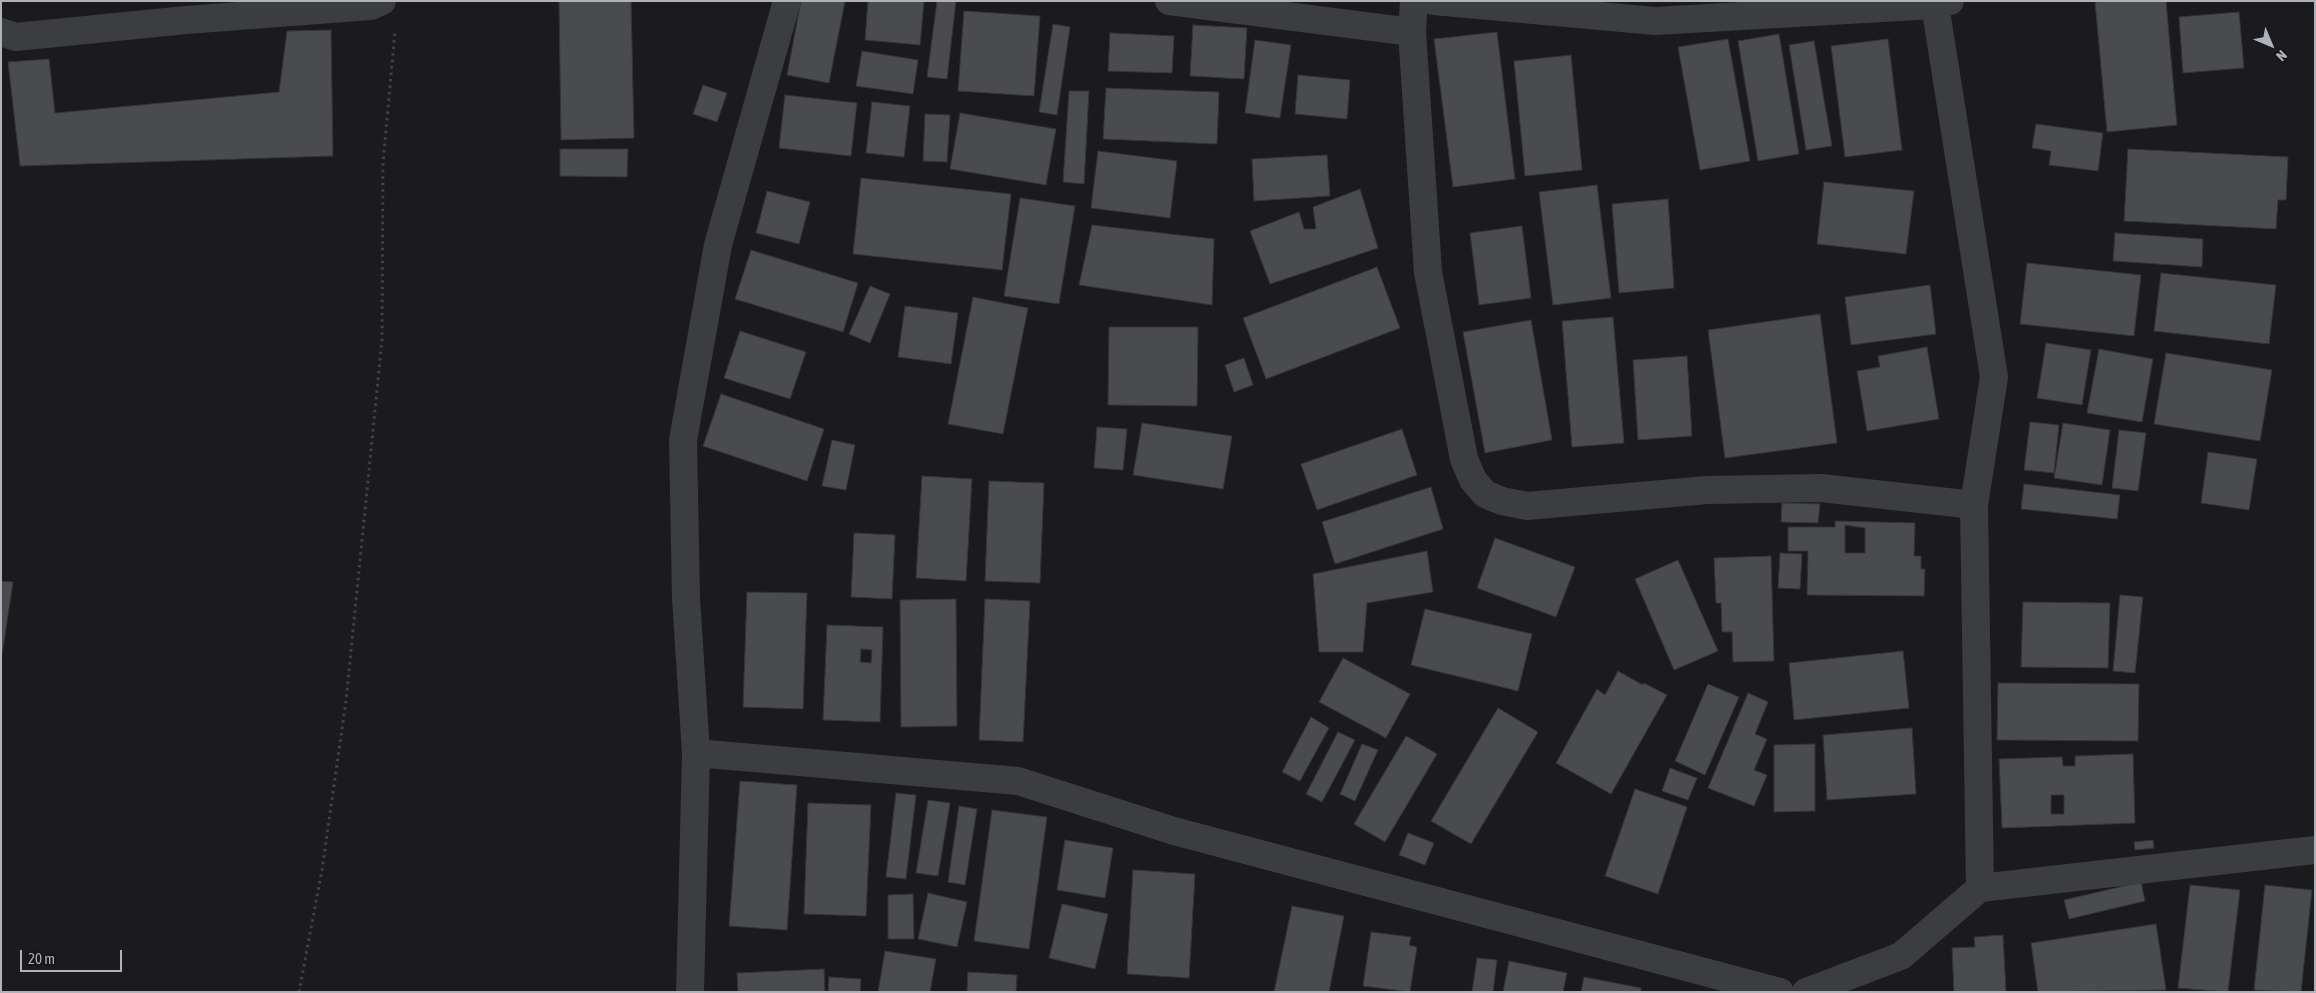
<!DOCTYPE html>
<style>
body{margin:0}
#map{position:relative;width:2316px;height:993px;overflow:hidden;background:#1b1b1d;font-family:"Asap Condensed",sans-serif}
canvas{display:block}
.frame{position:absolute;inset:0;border:2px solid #afb2ba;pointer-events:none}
.north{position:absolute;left:2246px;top:20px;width:50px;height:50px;-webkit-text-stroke:4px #161618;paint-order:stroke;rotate:135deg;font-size:14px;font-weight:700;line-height:20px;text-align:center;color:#afb2ba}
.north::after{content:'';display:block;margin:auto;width:18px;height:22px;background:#afb2ba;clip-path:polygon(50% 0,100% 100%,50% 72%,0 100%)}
.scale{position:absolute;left:20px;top:950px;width:102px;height:22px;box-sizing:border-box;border:2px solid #afb2ba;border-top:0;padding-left:6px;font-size:15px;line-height:18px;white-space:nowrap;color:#afb2ba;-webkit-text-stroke:4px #161618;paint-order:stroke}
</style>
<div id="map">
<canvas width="2316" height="993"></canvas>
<div class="frame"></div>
<div class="north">N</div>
<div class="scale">20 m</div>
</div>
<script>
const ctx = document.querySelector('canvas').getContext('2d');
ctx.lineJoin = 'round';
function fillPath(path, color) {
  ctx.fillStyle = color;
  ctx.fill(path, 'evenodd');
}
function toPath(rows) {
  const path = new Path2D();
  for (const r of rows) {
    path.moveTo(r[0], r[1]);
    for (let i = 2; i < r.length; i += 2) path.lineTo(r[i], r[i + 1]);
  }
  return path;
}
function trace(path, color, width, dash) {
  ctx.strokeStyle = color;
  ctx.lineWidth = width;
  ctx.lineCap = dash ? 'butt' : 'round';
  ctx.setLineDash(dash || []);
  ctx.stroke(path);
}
const building = toPath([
 [559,1,631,1,634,138,561,140,559,1],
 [801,1,845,1,829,83,787,75,801,1],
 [868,1,924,1,920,45,865,40,868,1],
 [937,1,956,1,947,79,927,77,937,1],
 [2108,1,2166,1,2177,125,2107,132,2095,2,2108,1],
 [964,11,1040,16,1034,96,958,91,964,11],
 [2239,12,2244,68,2183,73,2179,17,2239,12],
 [1053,24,1070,27,1057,115,1039,112,1053,24],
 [1193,25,1247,28,1244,79,1190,76,1193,25],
 [331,30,333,156,20,166,8,62,49,59,55,113,279,92,287,31,331,30],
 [1497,32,1515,179,1453,187,1434,39,1497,32],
 [1110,33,1174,36,1172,73,1108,71,1110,33],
 [1779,34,1799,154,1758,161,1738,41,1779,34],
 [1728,39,1750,161,1700,170,1678,47,1728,39],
 [1888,39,1902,150,1845,157,1831,46,1888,39],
 [1255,40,1291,45,1280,118,1245,113,1255,40],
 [1814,41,1832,146,1806,150,1789,45,1814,41],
 [862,51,918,60,913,94,856,86,862,51],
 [1571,55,1582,170,1525,176,1514,61,1571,55],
 [1298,75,1350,80,1347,119,1295,114,1298,75],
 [703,85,727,93,717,122,693,114,703,85],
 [1106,88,1219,92,1217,144,1103,139,1106,88],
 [1069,91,1089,91,1084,184,1063,182,1069,91],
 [785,95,857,103,851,156,779,148,785,95],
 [872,102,910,106,904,157,866,153,872,102],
 [960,113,1056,129,1046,185,950,169,960,113],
 [925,114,950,115,947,162,923,161,925,114],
 [2036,124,2103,133,2098,171,2049,165,2051,151,2032,148,2036,124],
 [560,149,628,149,627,177,560,176,560,149],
 [2128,149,2288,157,2286,200,2278,200,2276,229,2124,221,2128,149],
 [1098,151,1177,161,1170,218,1091,208,1098,151],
 [1327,155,1330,196,1254,201,1252,159,1327,155],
 [861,178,1011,194,1002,270,853,254,861,178],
 [1824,182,1914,191,1906,254,1817,244,1824,182],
 [1597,185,1611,298,1553,305,1539,192,1597,185],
 [1360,189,1378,248,1270,284,1250,231,1299,212,1304,229,1316,229,1313,207,1360,189],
 [767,191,810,202,799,244,756,233,767,191],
 [1020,198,1075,206,1059,304,1004,296,1020,198],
 [1668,199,1674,288,1619,293,1612,204,1668,199],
 [1092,225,1214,239,1212,305,1079,285,1092,225],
 [1522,226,1531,298,1479,305,1470,233,1522,226],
 [2115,233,2203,239,2202,267,2113,261,2115,233],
 [751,250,858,283,843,332,735,299,751,250],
 [2027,263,2141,275,2134,336,2020,324,2027,263],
 [1377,267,1400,328,1266,379,1243,318,1377,267],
 [2161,273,2276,285,2269,344,2154,331,2161,273],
 [1930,285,1936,334,1851,345,1845,297,1930,285],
 [870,286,890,294,870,343,849,334,870,286],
 [973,297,1028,308,1003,434,948,424,973,297],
 [905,306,958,313,951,364,898,357,905,306],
 [1820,314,1837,443,1725,458,1708,330,1820,314],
 [1613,317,1624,443,1572,447,1562,321,1613,317],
 [1531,320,1552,440,1485,453,1463,332,1531,320],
 [1109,327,1198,327,1197,406,1108,405,1109,327],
 [740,331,806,352,790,399,724,378,740,331],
 [2046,343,2091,350,2082,405,2037,398,2046,343],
 [1927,347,1939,419,1867,431,1857,371,1880,367,1878,356,1927,347],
 [2099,349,2153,359,2142,422,2087,413,2099,349],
 [2166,353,2272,370,2260,441,2154,424,2166,353],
 [1687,356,1692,436,1638,440,1633,360,1687,356],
 [1244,358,1253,385,1234,392,1225,365,1244,358],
 [721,394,824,429,807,481,703,446,721,394],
 [2030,422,2059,425,2054,473,2024,470,2030,422],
 [1142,423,1232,436,1223,489,1133,475,1142,423],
 [2063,423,2110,430,2102,485,2054,478,2063,423],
 [1097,427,1127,429,1123,470,1094,468,1097,427],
 [1402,429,1417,475,1317,510,1301,464,1402,429],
 [2119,430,2146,433,2138,491,2112,488,2119,430],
 [832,440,855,445,846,490,822,486,832,440],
 [2208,452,2257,459,2249,510,2201,503,2208,452],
 [922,476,972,479,966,581,916,578,922,476],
 [989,481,1044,483,1040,583,985,581,989,481],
 [2024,484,2120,495,2117,519,2021,509,2024,484],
 [1431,487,1443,529,1335,564,1322,522,1431,487],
 [1782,503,1820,504,1818,523,1781,522,1782,503],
 [1835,521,1915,523,1914,556,1921,556,1921,569,1925,569,1924,596,1807,595,1808,551,1788,551,1788,527,1835,527,1835,521],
 [1845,525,1865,528,1865,553,1845,553,1845,525],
 [854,533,895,535,892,599,851,597,854,533],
 [1495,538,1575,567,1556,617,1477,588,1495,538],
 [1427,551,1433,592,1367,603,1363,652,1319,652,1313,574,1427,551],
 [1780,553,1802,554,1800,589,1778,588,1780,553],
 [1771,556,1774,661,1733,662,1732,632,1722,632,1721,603,1716,603,1714,558,1771,556],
 [1678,560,1718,651,1674,670,1635,579,1678,560],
 [1,581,13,582,1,662,1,581],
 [747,592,807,593,803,709,743,707,747,592],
 [2120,595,2143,597,2135,673,2113,671,2120,595],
 [956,599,957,726,901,727,900,600,956,599],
 [985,599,1030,601,1023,742,979,740,985,599],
 [2023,602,2110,603,2108,668,2021,667,2023,602],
 [1425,609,1532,634,1518,691,1411,665,1425,609],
 [827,625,883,627,880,722,823,720,827,625],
 [861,649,872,650,871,663,860,662,861,649],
 [1903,651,1909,708,1794,720,1789,663,1903,651],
 [1343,658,1410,694,1386,738,1319,702,1343,658],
 [1618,671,1643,685,1644,683,1667,695,1611,794,1556,763,1597,689,1605,695,1618,671],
 [1998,683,2139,684,2138,741,1997,740,1998,683],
 [1708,684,1739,697,1705,775,1675,761,1708,684],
 [1748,693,1768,702,1755,734,1767,739,1754,770,1767,775,1754,806,1708,788,1748,693],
 [1498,708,1538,732,1471,844,1431,821,1498,708],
 [1311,717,1329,728,1300,781,1282,772,1311,717],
 [1912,728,1916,794,1827,800,1823,735,1912,728],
 [1338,732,1355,740,1322,802,1306,794,1338,732],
 [1406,736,1437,754,1385,842,1354,824,1406,736],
 [1362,744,1378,750,1355,801,1340,794,1362,744],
 [1815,744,1815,811,1774,812,1774,745,1815,744],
 [2133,754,2135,823,2002,828,1999,759,2062,757,2063,766,2075,766,2075,756,2133,754],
 [2051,795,2064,795,2064,814,2051,814,2051,795],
 [1670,768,1697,778,1688,800,1662,791,1670,768],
 [740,781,797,785,787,930,729,926,740,781],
 [1635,789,1687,807,1658,894,1605,876,1635,789],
 [896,793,916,795,906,879,886,877,896,793],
 [928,800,950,803,938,876,916,873,928,800],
 [808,803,871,805,866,916,804,914,808,803],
 [959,806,977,809,965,885,948,882,959,806],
 [992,810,1047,817,1029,949,974,941,992,810],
 [1408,833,1434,843,1425,865,1399,855,1408,833],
 [1065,840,1113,848,1105,898,1057,890,1065,840],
 [2153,840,2154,848,2135,850,2134,842,2153,840],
 [1133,870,1195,874,1189,978,1127,974,1133,870],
 [2141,882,2145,901,2069,919,2064,900,2141,882],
 [2190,885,2240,890,2228,992,2178,988,2190,885],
 [2265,885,2312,890,2301,992,2254,990,2265,885],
 [928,893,967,902,957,947,918,939,928,893],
 [913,894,914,939,888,939,888,895,913,894],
 [1062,904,1108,914,1095,969,1049,958,1062,904],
 [1292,906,1344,916,1329,992,1274,992,1292,906],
 [2156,924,2166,990,2038,992,2031,943,2156,924],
 [1371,932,1411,937,1409,945,1417,947,1410,992,1363,986,1371,932],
 [2003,935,2006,992,1954,992,1952,948,1975,947,1974,937,2003,935],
 [885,951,936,959,930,992,878,992,885,951],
 [1477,958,1497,960,1493,992,1472,992,1477,958],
 [1509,961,1567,973,1563,992,1503,992,1509,961],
 [824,969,825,992,738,992,737,973,824,969],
 [968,972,1017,975,1016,992,967,992,968,972],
 [829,977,861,979,860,992,828,992,829,977],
 [1584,977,1641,988,1641,992,1581,992,1584,977]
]);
fillPath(building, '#4a4b4e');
trace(building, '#353538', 1);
trace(toPath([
 [299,992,322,870,346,701,382,340,383,163,395,31]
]), '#424348', 3, [2.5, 4]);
trace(toPath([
 [1169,1,1412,32],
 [1414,1,1412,32,1428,272,1464,459,1473,480,1485,494,1502,501,1527,506,1707,490,1821,488,1974,505],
 [1434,1,1655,21,1935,5,1950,1],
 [1935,5,1994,377,1974,505,1980,888],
 [1,32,16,37,186,20,371,6,382,1],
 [696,753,1018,781,1174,831,1780,992],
 [690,992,696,753,686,598,683,440,718,245,787,1],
 [1806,992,1901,956,1980,888,2315,850]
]), '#3c3d41', 28);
</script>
